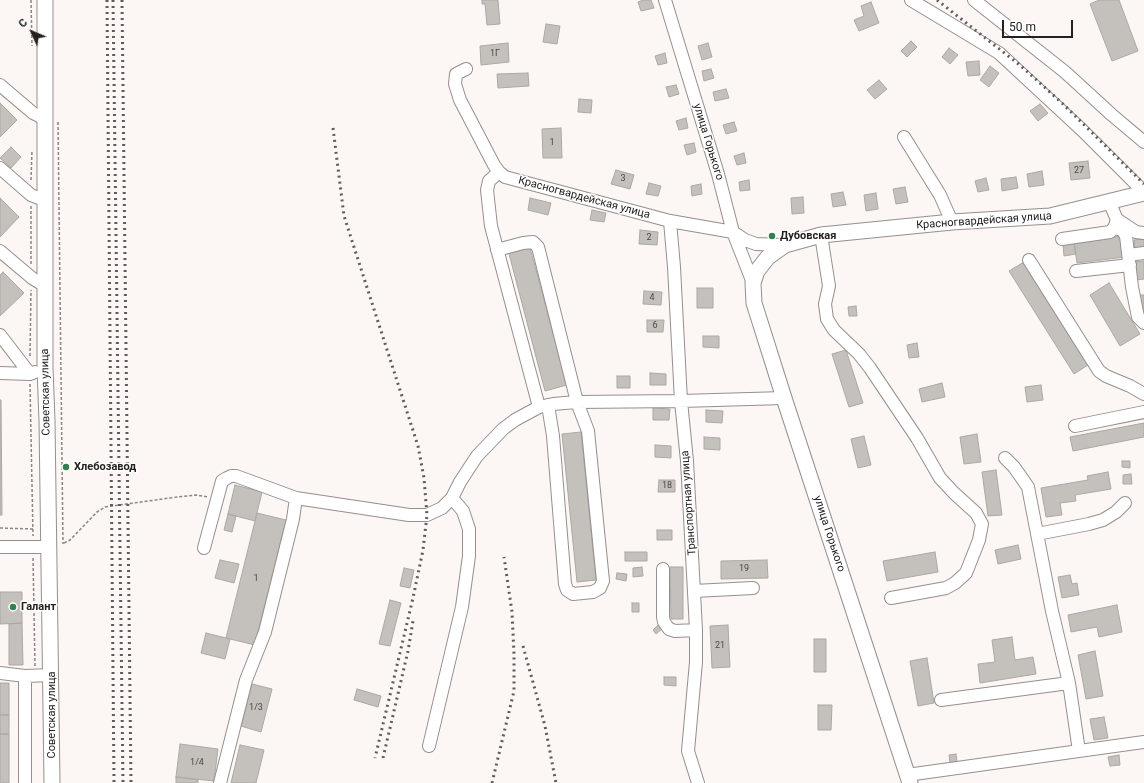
<!DOCTYPE html>
<meta charset="utf-8">
<style>
body{margin:0}
#map{position:relative;width:1144px;height:783px;overflow:hidden;background:#fcf6f4;font-family:Roboto,sans-serif}
canvas{display:block}
.north{position:absolute;left:12px;top:12px;width:40px;height:40px;-webkit-text-stroke:3px #fff;paint-order:stroke;rotate:314deg;font-size:11px;font-weight:700;line-height:16px;text-align:center;color:#232120}
.north::after{content:'';display:block;margin:auto;width:14px;height:18px;background:#232120;clip-path:polygon(50% 0,100% 100%,50% 72%,0 100%)}
.scale{position:absolute;left:1002px;top:20px;width:71px;height:18px;box-sizing:border-box;border:2px solid #232120;border-top:0;padding-left:5px;font-size:12px;line-height:14px;white-space:nowrap;color:#232120;-webkit-text-stroke:3px #fff;paint-order:stroke}
</style>
<div id="map">
<canvas width="1144" height="783"></canvas>
<div class="north">С</div>
<div class="scale">50 m</div>
</div>
<script>
const ctx = document.querySelector('canvas').getContext('2d');
ctx.lineJoin = 'round';
function fillPath(path, color) {
  ctx.fillStyle = color;
  ctx.fill(path, 'evenodd');
}
function toPath(rows) {
  const path = new Path2D();
  for (const r of rows) {
    path.moveTo(r[0], r[1]);
    for (let i = 2; i < r.length; i += 2) path.lineTo(r[i], r[i + 1]);
  }
  return path;
}
function trace(path, color, width, dash) {
  ctx.strokeStyle = color;
  ctx.lineWidth = width;
  ctx.lineCap = dash ? 'butt' : 'round';
  ctx.setLineDash(dash || []);
  ctx.stroke(path);
}
function label(font, color, halo, rows, align = 'center') {
  ctx.font = font + ' Roboto,sans-serif';
  ctx.lineWidth = 3;
  ctx.setLineDash([]);
  ctx.textBaseline = 'middle';
  ctx.strokeStyle = halo;
  ctx.fillStyle = color;
  for (const [text, x, y, turn = 0] of rows) {
    ctx.save();
    ctx.translate(x, y);
    ctx.rotate((+turn || 0) * Math.PI / 180);
    ctx.textAlign = isNaN(turn) ? turn : align;
    if (halo) ctx.strokeText(text, 0, 0);
    ctx.fillText(text, 0, 0);
    ctx.restore();
  }
}
const building = toPath([
 [482,0,498,0,500,24,487,25,485,4,482,4,482,0],
 [643,0,651,0,654,8,641,11,638,2,643,0],
 [1099,0,1119,0,1138,51,1112,61,1090,4,1099,0],
 [871,2,879,23,859,31,854,20,864,16,861,6,871,2],
 [546,24,560,26,557,44,543,42,546,24],
 [911,41,917,47,907,57,901,51,911,41],
 [508,43,509,62,481,65,480,46,508,43],
 [708,43,712,57,702,60,698,46,708,43],
 [949,48,958,55,950,64,942,57,949,48],
 [665,53,667,63,658,65,655,56,665,53],
 [979,61,980,75,968,76,966,62,979,61],
 [990,66,999,73,989,87,980,80,990,66],
 [711,69,714,78,704,81,702,71,711,69],
 [528,73,529,86,498,88,497,74,528,73],
 [879,80,887,89,875,99,867,90,879,80],
 [676,85,679,94,669,97,666,87,676,85],
 [726,89,729,98,715,101,713,92,726,89],
 [579,99,592,100,591,113,578,112,579,99],
 [0,103,17,120,0,137,0,103],
 [1040,104,1048,113,1038,121,1030,111,1040,104],
 [686,118,688,128,679,130,676,121,686,118],
 [734,122,737,131,726,134,723,125,734,122],
 [561,128,562,158,543,158,542,129,561,128],
 [694,143,696,152,687,155,684,145,694,143],
 [11,147,21,157,11,168,0,158,11,147],
 [744,153,746,163,737,165,734,156,744,153],
 [1088,161,1090,178,1071,180,1069,163,1088,161],
 [616,170,634,175,630,189,611,184,616,170],
 [1042,171,1044,185,1029,187,1027,174,1042,171],
 [1016,177,1018,188,1002,191,1001,179,1016,177],
 [986,178,989,190,978,192,975,181,986,178],
 [749,180,750,190,740,191,739,182,749,180],
 [649,183,661,186,658,196,646,194,649,183],
 [701,184,702,194,692,196,691,186,701,184],
 [905,187,908,202,896,204,893,189,905,187],
 [843,192,846,205,833,207,831,194,843,192],
 [876,193,878,209,866,211,864,195,876,193],
 [803,197,804,213,792,214,791,198,803,197],
 [0,198,19,217,0,237,0,198],
 [530,198,551,203,548,215,528,210,530,198],
 [592,210,606,213,604,222,590,220,592,210],
 [640,230,658,232,657,245,639,244,640,230],
 [1123,236,1125,257,1077,263,1074,242,1123,236],
 [1144,239,1144,250,1135,251,1134,240,1144,239],
 [1074,242,1076,254,1064,256,1063,244,1074,242],
 [529,244,567,385,545,391,508,250,529,244],
 [1144,261,1144,279,1136,280,1135,262,1144,261],
 [1024,262,1088,365,1074,374,1009,271,1024,262],
 [3,272,24,293,0,316,0,275,3,272],
 [1109,283,1140,334,1120,346,1090,295,1109,283],
 [697,288,713,288,713,308,697,308,697,288],
 [644,291,662,292,661,305,643,304,644,291],
 [1139,295,1144,295,1144,315,1141,315,1139,295],
 [856,306,857,316,849,316,848,307,856,306],
 [647,320,664,320,663,332,647,332,647,320],
 [703,336,719,336,719,348,703,347,703,336],
 [917,343,919,357,909,358,907,345,917,343],
 [846,350,863,403,849,407,832,354,846,350],
 [650,373,666,374,666,385,650,385,650,373],
 [617,376,630,376,630,388,617,388,617,376],
 [942,383,945,397,922,402,919,389,942,383],
 [1041,385,1043,400,1027,402,1025,387,1041,385],
 [0,400,1,400,2,515,0,515,0,400],
 [653,408,670,409,669,420,653,420,653,408],
 [706,410,723,411,722,423,706,422,706,410],
 [1144,423,1144,437,1073,451,1070,437,1144,423],
 [581,432,596,580,577,582,562,434,581,432],
 [977,434,981,462,964,464,960,437,977,434],
 [864,436,871,465,858,468,851,439,864,436],
 [704,437,720,438,720,450,704,449,704,437],
 [655,445,671,446,671,458,655,457,655,445],
 [1122,461,1130,461,1130,468,1122,467,1122,461],
 [996,470,1002,515,988,516,982,472,996,470],
 [1108,472,1111,489,1075,495,1076,501,1060,503,1062,515,1046,517,1041,488,1088,480,1087,476,1108,472],
 [1131,474,1132,484,1123,484,1123,475,1131,474],
 [659,480,675,480,675,492,658,492,659,480],
 [235,485,262,492,255,521,228,514,235,485],
 [257,513,286,520,255,645,226,638,257,513],
 [228,514,236,516,232,532,224,530,228,514],
 [657,530,672,530,672,540,657,540,657,530],
 [1018,545,1021,559,998,564,995,550,1018,545],
 [625,552,647,552,647,561,625,561,625,552],
 [935,552,938,572,887,581,883,561,935,552],
 [220,560,239,564,234,583,215,578,220,560],
 [767,560,768,578,721,579,721,561,767,560],
 [642,567,643,576,633,577,633,568,642,567],
 [670,567,683,567,683,619,671,619,670,567],
 [404,568,414,570,410,588,400,586,404,568],
 [617,573,627,574,626,581,616,579,617,573],
 [1070,575,1072,584,1077,583,1079,595,1062,598,1058,577,1070,575],
 [0,592,22,592,22,623,0,624,0,592],
 [390,600,401,603,390,646,379,644,390,600],
 [632,603,639,603,639,612,632,612,632,603],
 [1117,605,1122,632,1099,637,1097,627,1071,632,1068,615,1117,605],
 [22,623,23,665,9,665,9,624,22,623],
 [659,624,663,628,656,634,653,630,659,624],
 [728,625,730,667,712,668,710,626,728,625],
 [206,633,230,639,225,659,201,653,206,633],
 [1012,637,1015,660,1033,657,1036,674,980,683,978,664,995,662,992,640,1012,637],
 [814,639,826,639,826,672,814,672,814,639],
 [1095,651,1103,696,1086,699,1078,655,1095,651],
 [927,658,934,703,918,706,910,661,927,658],
 [664,677,676,677,676,686,664,685,664,677],
 [0,683,9,683,9,715,0,715,0,683],
 [252,684,272,689,261,732,241,726,252,684],
 [357,689,381,696,378,707,354,700,357,689],
 [818,705,832,705,831,730,818,730,818,705],
 [0,715,9,715,9,734,0,734,0,715],
 [1104,717,1108,738,1094,740,1090,719,1104,717],
 [0,734,9,734,9,783,0,783,0,734],
 [180,744,218,749,214,781,176,777,180,744],
 [240,745,264,750,256,783,231,783,240,745],
 [956,754,957,762,950,763,949,755,956,754],
 [1119,755,1120,765,1110,766,1108,757,1119,755],
 [176,777,198,780,198,783,176,783,176,777]
]);
fillPath(building, '#c4c0bc');
trace(building, '#aca8a4', 1);
const minor = toPath([
 [665,0,718,174,733,232,753,283],
 [911,0,999,53,1082,130,1144,192],
 [974,0,1065,72,1112,115,1144,142],
 [466,69,456,74,455,84,460,100,494,165,499,172,505,177,670,221,733,232,745,240,756,244,785,245],
 [0,85,33,113,45,119],
 [904,137,940,195,952,222],
 [0,168,31,195,46,201],
 [499,172,489,181,487,190,491,226,539,407],
 [1118,220,1136,232,1144,233],
 [670,221,674,267,681,401,687,461,696,630,696,662,688,751,698,783],
 [1114,228,1122,230,1126,236,1132,287,1138,317,1144,323],
 [821,235,829,286,825,304,827,319,834,330,859,354,870,368,917,438,940,478,954,493,976,513,982,524,979,540,966,573,955,583,946,588,891,598],
 [1062,239,1110,232,1114,228,1117,220,1109,201],
 [497,250,523,243,533,242,538,247,577,402,588,431,603,581,600,588,593,592,573,594,567,590,565,584,553,436,548,405],
 [0,251,32,278,45,286],
 [1129,255,1144,253],
 [1029,260,1099,371,1106,376,1130,386,1144,394],
 [1076,271,1130,265],
 [0,335,30,374],
 [0,373,30,374,35,372],
 [1075,426,1144,412],
 [1005,458,1014,467,1028,487,1052,611,1069,683,1079,751],
 [1037,534,1089,524,1103,520,1116,512,1125,503],
 [0,547,48,547],
 [204,548,222,481,227,478,231,476,236,476,296,498,409,515,427,515,442,508,452,498,460,482,477,456,503,429,515,420,539,407,553,404,577,402,681,401,784,398],
 [663,569,663,617,664,622,669,629,675,631,696,630],
 [694,591,753,588],
 [0,673,25,676,52,675],
 [25,676,25,783],
 [941,700,1069,683],
 [429,746,462,607,469,556,469,529,463,511,452,498],
 [907,775,1144,742],
 [220,783,246,680,265,632,293,519,296,498]
]);
const major = toPath([
 [45,0,45,368,47,421,52,783],
 [910,783,784,398,754,303,753,283,757,271,768,257,785,245,821,235,952,222,1050,216,1144,193]
]);
trace(minor, '#958f8d', 14);
trace(major, '#958f8d', 17);
trace(toPath([
 [31,0,32,46],
 [58,122,63,544],
 [31,180,32,150],
 [31,206,31,264],
 [30,356,31,290],
 [30,384,33,536],
 [0,528,33,529],
 [64,543,70,540,97,512,105,507,177,497,196,495,208,497],
 [33,558,35,666]
]), '#8a8685', 1.5, [3, 2]);
trace(minor, '#fff', 12);
trace(major, '#fff', 15);
trace(toPath([
 [107,0,114,783],
 [113,0,123,783],
 [122,0,131,783],
 [937,0,1021,66,1063,104,1144,184],
 [333,128,344,216,418,446,424,478,427,515,423,550,413,598,375,758],
 [523,646,545,726,556,783],
 [383,758,408,651,413,621],
 [492,783,514,691,514,654,512,612,504,557]
]), '#5e5b5a', 3, [2, 4]);
for (const [x, y, r, color] of [
 [772,236,4,"#34804e"],
 [66,467,4,"#34804e"],
 [13,607,4,"#34804e"]
]) {
  const dot = new Path2D();
  dot.arc(x, y, r, 0, 2 * Math.PI);
  ctx.fillStyle = color;
  ctx.fill(dot);
  trace(dot, '#fff', 1.5);
}
label('9px', '#4b4947', null, [
 ["1Г",495,54],
 ["1",552,143],
 ["27",1079,171],
 ["3",623,179],
 ["2",649,238],
 ["4",652,298],
 ["6",655,326],
 ["18",667,486],
 ["19",744,569],
 ["1",256,579],
 ["21",720,646],
 ["1/3",256,708],
 ["1/4",197,763]
]);
label('11px', '#232120', '#fff', [
 ["улица Горького",708,142,73],
 ["Красногвардейская улица",584,198,15],
 ["Красногвардейская улица",984,221,-4],
 ["Советская улица",46,392,-91],
 ["Транспортная улица",689,503,-94],
 ["улица Горького",829,534,72],
 ["Советская улица",52,715,-90]
]);
label('bold 11px', '#232120', '#fff', [
 ["Дубовская",780,236],
 ["Хлебозавод",74,467],
 ["Галант",21,607]
], 'left');
</script>
